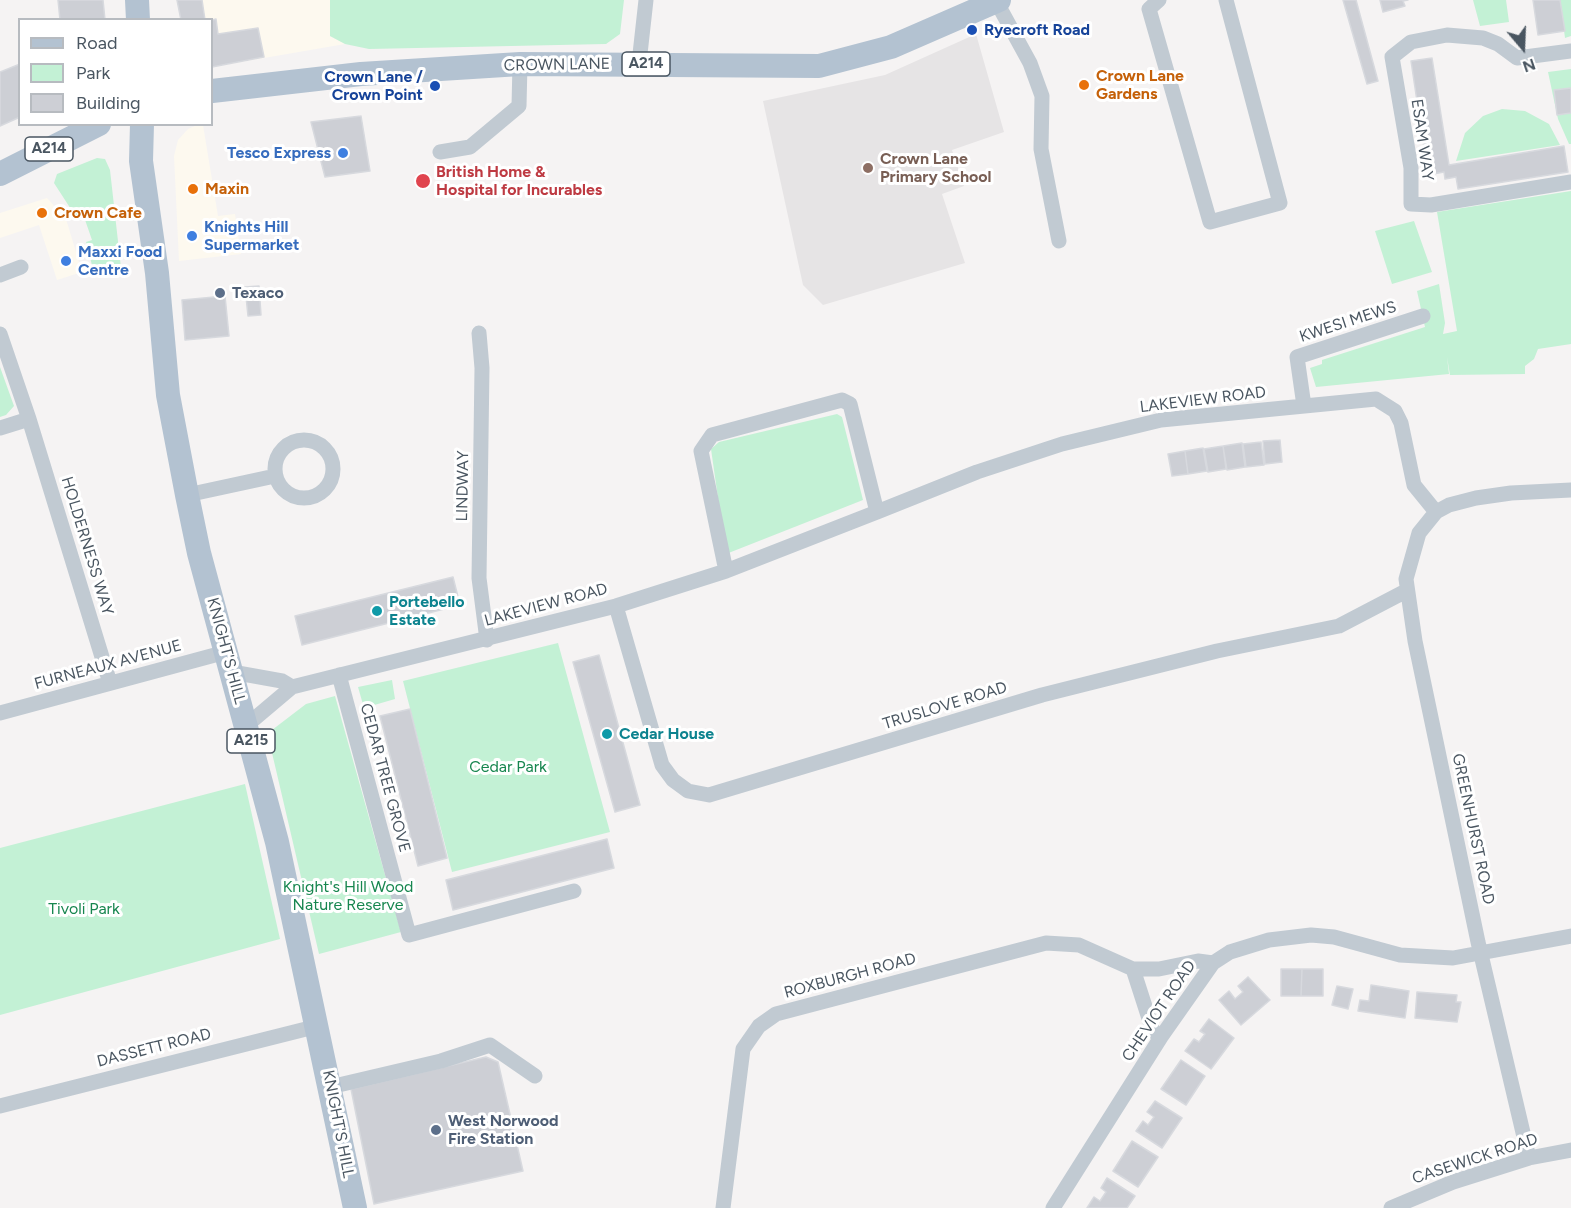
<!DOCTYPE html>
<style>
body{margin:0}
#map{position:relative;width:1571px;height:1208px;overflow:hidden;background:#f5f3f3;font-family:Figtree,sans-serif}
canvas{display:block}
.legend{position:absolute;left:18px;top:18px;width:195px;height:108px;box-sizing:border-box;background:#fff;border:2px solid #b7bbc0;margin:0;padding:8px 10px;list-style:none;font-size:18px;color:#4a5661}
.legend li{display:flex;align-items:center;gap:12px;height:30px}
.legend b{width:30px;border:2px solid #b7bbc0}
.north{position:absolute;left:1493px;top:18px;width:60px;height:60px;-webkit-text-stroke:4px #fff;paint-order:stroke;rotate:161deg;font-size:16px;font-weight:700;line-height:24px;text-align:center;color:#4a5661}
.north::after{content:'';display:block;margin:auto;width:21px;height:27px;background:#4a5661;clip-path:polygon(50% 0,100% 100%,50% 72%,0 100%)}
</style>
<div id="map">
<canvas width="1571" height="1208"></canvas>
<ul class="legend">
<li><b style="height:8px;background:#b3c2d1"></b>Road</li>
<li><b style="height:16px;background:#c3f1d5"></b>Park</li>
<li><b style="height:16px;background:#cdcfd5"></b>Building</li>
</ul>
<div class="north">N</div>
</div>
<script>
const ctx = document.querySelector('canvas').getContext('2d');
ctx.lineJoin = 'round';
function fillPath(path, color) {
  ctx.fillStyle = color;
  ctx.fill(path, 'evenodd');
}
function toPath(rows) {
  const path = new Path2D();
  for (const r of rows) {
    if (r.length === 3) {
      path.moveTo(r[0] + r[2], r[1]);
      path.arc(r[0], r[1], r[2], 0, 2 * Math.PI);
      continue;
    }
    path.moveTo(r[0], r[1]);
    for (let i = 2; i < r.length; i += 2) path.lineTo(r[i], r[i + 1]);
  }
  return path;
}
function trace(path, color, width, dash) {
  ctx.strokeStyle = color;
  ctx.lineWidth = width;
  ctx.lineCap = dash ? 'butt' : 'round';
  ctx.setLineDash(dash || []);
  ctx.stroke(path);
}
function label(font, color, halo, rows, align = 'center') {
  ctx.font = font + ' Figtree,sans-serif';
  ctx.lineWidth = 6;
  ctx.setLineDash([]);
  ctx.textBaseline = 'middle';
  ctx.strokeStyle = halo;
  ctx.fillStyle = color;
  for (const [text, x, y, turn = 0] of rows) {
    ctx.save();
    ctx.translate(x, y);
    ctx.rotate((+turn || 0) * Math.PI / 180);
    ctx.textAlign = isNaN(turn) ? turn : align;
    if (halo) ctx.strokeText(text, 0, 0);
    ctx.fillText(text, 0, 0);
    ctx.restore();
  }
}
fillPath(toPath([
 [177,0,330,0,330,36,345,44,212,67,212,20,181,19],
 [197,125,203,125,218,216,235,214,241,254,179,261,174,156,178,140,188,129],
 [47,198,66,219,82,272,57,280,39,225,0,238,0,213]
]), '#fdf9ef');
fillPath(toPath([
 [976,34,1004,132,952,150,964,186,942,194,965,263,823,305,803,285,763,101,885,75]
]), '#e6e4e5');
fillPath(toPath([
 [330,0,624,0,620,34,606,44,369,49,345,44,330,36],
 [1473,0,1506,0,1509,22,1480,26],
 [1560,0,1571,0,1571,36,1565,38],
 [1571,69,1571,144,1569,144,1558,119,1548,72],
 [1502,109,1525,111,1549,124,1560,145,1456,161,1465,133,1483,116],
 [97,158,105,159,110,170,121,268,93,269,86,242,92,240,83,214,76,217,54,183,57,174],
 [1571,191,1571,344,1538,349,1534,359,1525,366,1525,374,1450,375,1447,357,1449,374,1316,387,1310,368,1322,364,1322,360,1425,327,1417,291,1439,284,1445,323,1443,334,1457,331,1437,212],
 [1414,221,1432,272,1392,284,1375,231],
 [0,367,14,406,6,415,0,417],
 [837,414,842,417,863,500,726,554,711,449,719,442],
 [558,643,610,832,452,872,403,681],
 [392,680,395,699,364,708,358,687],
 [335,696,401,932,319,954,269,740,272,730,306,704],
 [245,784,280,939,0,1015,0,848]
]), '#c3f1d5');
const building = toPath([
 [58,0,103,0,105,20,60,20,58,0],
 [177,0,202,0,205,20,181,20,177,0],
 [1343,0,1356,0,1378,81,1367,84,1343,0],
 [1380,0,1408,0,1403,1,1405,6,1383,12,1380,0],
 [1533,0,1560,0,1565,31,1538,35,1533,0],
 [216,19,218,34,258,28,264,57,212,67,212,20,216,19],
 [1432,58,1449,165,1564,146,1568,172,1458,189,1456,177,1445,179,1444,172,1428,175,1411,61,1432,58],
 [20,64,20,117,0,126,0,72,20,64],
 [1571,88,1571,113,1557,115,1554,90,1571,88],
 [361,116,370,171,325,177,311,122,361,116],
 [259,286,261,315,248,316,245,287,259,286],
 [225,296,229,336,185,340,182,300,225,296],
 [1280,440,1282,462,1265,464,1263,441,1280,440],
 [1261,442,1264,465,1246,467,1243,444,1261,442],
 [1242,443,1245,467,1227,470,1223,446,1242,443],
 [1223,446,1226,469,1208,472,1204,449,1223,446],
 [1203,448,1207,471,1188,474,1185,451,1203,448],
 [1185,451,1188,474,1172,476,1168,454,1185,451],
 [453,577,460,605,302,645,295,616,453,577],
 [599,655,640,805,615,812,573,662,599,655],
 [410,709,447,858,418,866,380,716,410,709],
 [607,839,614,868,453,910,446,880,607,839],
 [1281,969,1302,969,1301,996,1281,996,1281,969],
 [1302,969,1323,969,1323,996,1301,996,1302,969],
 [1248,977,1270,1000,1241,1025,1219,1000,1229,991,1235,999,1243,992,1238,986,1248,977],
 [1371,985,1409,991,1405,1018,1358,1011,1360,1000,1369,1001,1371,985],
 [1337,986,1353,989,1348,1009,1332,1005,1337,986],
 [1417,992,1457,995,1456,1002,1461,1002,1457,1022,1415,1018,1417,992],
 [1209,1019,1234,1038,1211,1069,1185,1051,1194,1039,1199,1042,1205,1034,1200,1031,1209,1019],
 [486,1057,498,1062,523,1171,374,1204,351,1089,486,1057],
 [1181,1060,1205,1076,1186,1105,1161,1089,1181,1060],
 [1155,1101,1182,1118,1162,1148,1136,1131,1143,1121,1148,1125,1154,1117,1147,1112,1155,1101],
 [1132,1141,1158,1157,1138,1187,1113,1171,1132,1141],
 [1107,1178,1135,1196,1127,1208,1087,1208,1094,1197,1100,1201,1106,1192,1101,1188,1107,1178]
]);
fillPath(building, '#cdcfd5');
trace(building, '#d7d9de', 1.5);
trace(toPath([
 [1159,0,1149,9,1210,222,1280,203,1226,0],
 [996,1,1030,63,1042,96,1041,149,1059,241],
 [1571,51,1517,58,1498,44,1483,38,1447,35,1411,42,1392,57,1411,168,1411,204,1431,205,1571,182],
 [639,63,646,0],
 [440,152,470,147,519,106,520,64],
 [0,275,21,267],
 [479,333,482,368,479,578,487,640],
 [0,334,29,419,110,683],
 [1304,406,1297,357,1423,316],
 [0,428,29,419],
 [304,469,29],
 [187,495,275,476],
 [726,571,701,451,712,435,842,400,850,404,877,512,977,472,1062,444,1161,420,1376,399,1395,411,1401,423,1414,485,1436,512],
 [616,606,662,765,673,780,688,791,709,795,1042,695,1217,651,1339,626,1406,591],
 [232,672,282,681,292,687],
 [339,675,409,935,574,891],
 [0,713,226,652],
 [247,725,292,687,616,606,726,571,877,512],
 [1133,969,1153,1031,1161,1037],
 [330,1087,441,1061,490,1045,535,1076],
 [0,1106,318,1026],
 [1529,1158,1478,942,1415,641,1406,579,1419,533,1436,512,1449,505,1476,498,1511,493,1571,490],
 [723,1208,743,1049,759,1026,776,1014,1046,943,1079,945,1133,969,1159,969,1198,961,1213,963],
 [1053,1208,1161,1037,1213,963,1230,952,1269,940,1311,935,1334,937,1400,955,1453,958,1571,936],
 [1391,1208,1453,1182,1529,1158,1571,1150]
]), '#c1cad2', 15);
trace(toPath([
 [137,0,138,20],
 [212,91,361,74,520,64,819,66,891,47,999,0],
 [142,124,141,161,157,273,168,395,187,495,199,553,277,842,355,1208],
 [0,174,99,124]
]), '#b3c2d1', 24);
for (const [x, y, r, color] of [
 [972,30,6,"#1a4fb4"],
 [1084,85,6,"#e8710a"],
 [435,86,6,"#1a4fb4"],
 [343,153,6,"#3f7fe0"],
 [868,168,6,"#8d6e63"],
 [423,181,8,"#e0444e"],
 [193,189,6,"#e8710a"],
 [42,213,6,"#e8710a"],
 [192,236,6,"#3f7fe0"],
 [66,261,6,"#3f7fe0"],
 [220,293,6,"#5c6f8a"],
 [377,611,6,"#0f9aa8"],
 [607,734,6,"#0f9aa8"],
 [436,1130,6,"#5c6f8a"]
]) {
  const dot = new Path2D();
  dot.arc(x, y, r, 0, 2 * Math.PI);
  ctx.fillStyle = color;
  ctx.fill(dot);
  trace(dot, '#fff', 2);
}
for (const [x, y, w] of [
 [646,64,48],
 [49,149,48],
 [251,741,48]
]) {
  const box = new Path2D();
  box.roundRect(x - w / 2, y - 12, w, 24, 4.5);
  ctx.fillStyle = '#fff';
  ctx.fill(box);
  trace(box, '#4a5661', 1.5);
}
label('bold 15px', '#4a5661', null, [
 ["A214",646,64],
 ["A214",49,149],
 ["A215",251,741]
]);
label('bold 16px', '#164399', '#fff', [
 ["Ryecroft Road",984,30],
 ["Crown Lane /",423,77,"right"],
 ["Crown Point",423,95,"right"]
], 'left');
label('16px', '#4a5661', '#fff', [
 ["CROWN LANE",557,65,-1],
 ["ESAM WAY",1422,140,82],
 ["KWESI MEWS",1348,322,-18],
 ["LAKEVIEW ROAD",1203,400,-7],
 ["LINDWAY",463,486,-89],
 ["HOLDERNESS WAY",87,546,73],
 ["LAKEVIEW ROAD",546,605,-15],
 ["KNIGHT'S HILL",226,651,75],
 ["FURNEAUX AVENUE",108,665,-15],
 ["TRUSLOVE ROAD",945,706,-17],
 ["CEDAR TREE GROVE",385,778,75],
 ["GREENHURST ROAD",1473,829,78],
 ["ROXBURGH ROAD",850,976,-15],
 ["CHEVIOT ROAD",1159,1011,-56],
 ["DASSETT ROAD",154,1048,-14],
 ["KNIGHT'S HILL",338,1124,79],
 ["CASEWICK ROAD",1475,1159,-18]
]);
label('bold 16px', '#c56008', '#fff', [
 ["Crown Lane",1096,76],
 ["Gardens",1096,94],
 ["Maxin",205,189],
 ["Crown Cafe",54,213]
], 'left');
label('bold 16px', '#366cbe', '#fff', [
 ["Tesco Express",331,153,"right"],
 ["Knights Hill",204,227],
 ["Supermarket",204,245],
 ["Maxxi Food",78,252],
 ["Centre",78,270]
], 'left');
label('bold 16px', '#785e54', '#fff', [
 ["Crown Lane",880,159],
 ["Primary School",880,177]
], 'left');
label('bold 16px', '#be3a42', '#fff', [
 ["British Home &",436,172],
 ["Hospital for Incurables",436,190]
], 'left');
label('bold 16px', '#4e5e75', '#fff', [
 ["Texaco",232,293],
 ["West Norwood",448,1121],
 ["Fire Station",448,1139]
], 'left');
label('bold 16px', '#0d838f', '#fff', [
 ["Portebello",389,602],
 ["Estate",389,620],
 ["Cedar House",619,734]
], 'left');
label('16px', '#17864f', '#fff', [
 ["Cedar Park",508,767],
 ["Knight's Hill Wood",348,887],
 ["Nature Reserve",348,905],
 ["Tivoli Park",84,909]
]);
</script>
